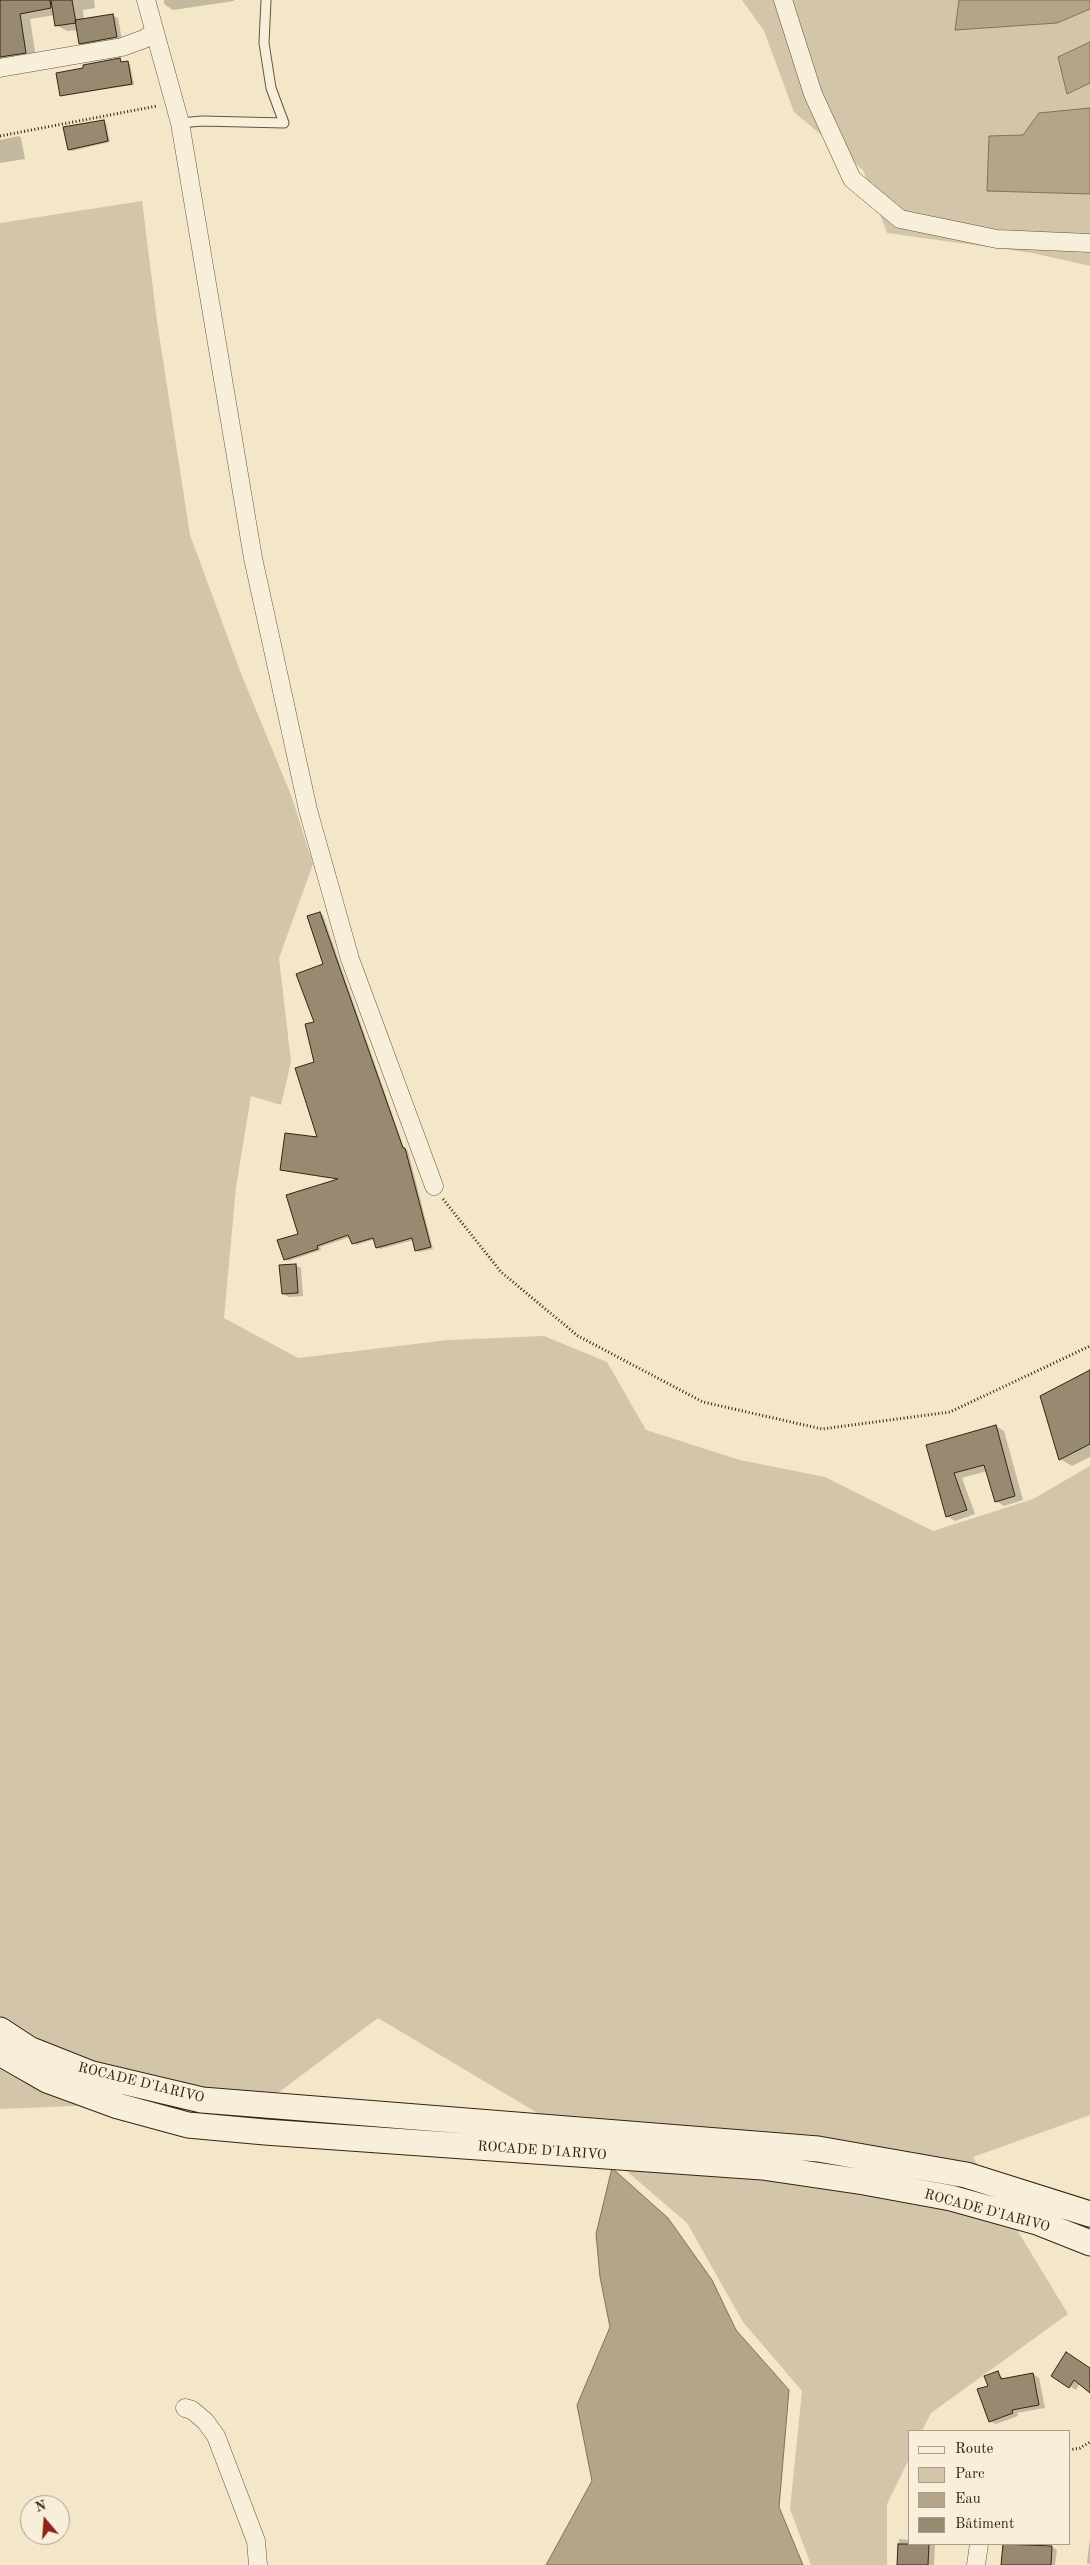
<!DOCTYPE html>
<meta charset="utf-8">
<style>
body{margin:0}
#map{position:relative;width:1090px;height:2565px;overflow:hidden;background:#f4e6c8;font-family:"Old Standard TT",serif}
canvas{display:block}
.legend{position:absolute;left:908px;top:2430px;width:162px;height:115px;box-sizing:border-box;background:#f8efdb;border:1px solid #aa9e8b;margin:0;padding:6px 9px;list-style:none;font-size:15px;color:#342413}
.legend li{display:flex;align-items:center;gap:10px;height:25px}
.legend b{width:25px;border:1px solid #aa9e8b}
.north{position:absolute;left:20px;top:2495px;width:50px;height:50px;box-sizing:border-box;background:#f8efdb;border:1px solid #aa9e8b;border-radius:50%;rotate:342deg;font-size:14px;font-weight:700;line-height:20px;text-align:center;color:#342413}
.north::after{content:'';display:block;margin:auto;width:18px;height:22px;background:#8f2418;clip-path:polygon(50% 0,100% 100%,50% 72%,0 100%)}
</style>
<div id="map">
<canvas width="1090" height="2565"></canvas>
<ul class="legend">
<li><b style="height:6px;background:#f8efdb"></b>Route</li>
<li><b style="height:14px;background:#d3c5a9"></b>Parc</li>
<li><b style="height:14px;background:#b3a48a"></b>Eau</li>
<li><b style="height:14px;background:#988971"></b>Bâtiment</li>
</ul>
<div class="north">N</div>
</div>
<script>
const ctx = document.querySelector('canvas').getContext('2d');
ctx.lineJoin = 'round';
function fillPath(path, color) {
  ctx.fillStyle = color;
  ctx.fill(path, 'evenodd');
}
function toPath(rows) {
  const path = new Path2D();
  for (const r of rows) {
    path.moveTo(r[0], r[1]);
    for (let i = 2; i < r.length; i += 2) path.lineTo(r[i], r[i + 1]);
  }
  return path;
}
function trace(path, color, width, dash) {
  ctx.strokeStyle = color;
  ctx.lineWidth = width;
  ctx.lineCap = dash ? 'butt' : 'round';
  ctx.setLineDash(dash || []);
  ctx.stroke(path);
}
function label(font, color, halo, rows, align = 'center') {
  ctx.font = font + ' "Old Standard TT",serif';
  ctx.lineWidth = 5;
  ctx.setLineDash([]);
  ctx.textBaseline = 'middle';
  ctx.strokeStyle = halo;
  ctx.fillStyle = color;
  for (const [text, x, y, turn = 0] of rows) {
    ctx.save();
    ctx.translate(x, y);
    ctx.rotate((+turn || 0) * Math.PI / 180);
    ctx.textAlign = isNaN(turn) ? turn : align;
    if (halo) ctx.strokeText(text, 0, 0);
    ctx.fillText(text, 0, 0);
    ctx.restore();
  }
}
fillPath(toPath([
 [742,0,1090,0,1090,266,1032,253,887,233,863,170,794,112,764,31],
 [142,201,157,321,190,535,242,676,291,795,313,864,279,958,291,1062,281,1105,251,1096,236,1187,224,1318,298,1358,448,1340,544,1336,607,1362,646,1430,740,1460,825,1477,933,1531,1033,1499,1090,1466,1090,2115,973,2157,1068,2314,931,2413,922,2431,909,2431,909,2459,887,2504,887,2565,811,2565,790,2509,802,2391,743,2322,687,2223,608,2155,378,2018,271,2098,0,2109,0,223]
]), '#d3c5a9');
const water = toPath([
 [959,0,1090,0,1090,9,1057,23,955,30,959,0],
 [1090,42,1090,83,1067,94,1058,57,1090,42],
 [1090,108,1090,194,987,191,989,136,1023,135,1039,113,1090,108],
 [612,2168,668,2218,712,2280,736,2330,789,2390,779,2507,803,2565,546,2565,592,2481,577,2405,610,2327,600,2277,596,2234,612,2168]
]);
fillPath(water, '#b3a48a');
trace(water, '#80715a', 1);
fillPath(toPath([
 [0,0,94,0,95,8,83,10,84,20,112,15,118,18,122,40,86,46,80,43,78,30,67,31,56,25,55,15,30,19,36,58,0,69],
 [164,0,234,0,234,1,173,10,164,4],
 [120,59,123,63,130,64,134,85,61,95,85,69],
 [104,122,106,123,110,142,71,151,69,149],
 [19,136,21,138,25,159,0,163,0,140],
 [320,913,323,915,404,1148,408,1151,433,1249,419,1252,416,1250,414,1240,380,1249,377,1247,375,1239,356,1245,350,1237,320,1247,321,1250,288,1261,285,1259,339,1179,281,1169,319,1139,315,1063,316,1022,324,965],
 [295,1265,301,1268,303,1296,289,1297,283,1294],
 [1090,1372,1090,1457,1072,1466,1060,1459],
 [996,1426,1004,1431,1023,1500,1004,1506,996,1501,987,1471,962,1478,975,1514,955,1521,947,1516,928,1446],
 [1090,2370,1090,2391,1080,2383,1076,2390,1053,2376],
 [998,2373,1005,2380,1033,2374,1039,2378,1045,2408,1017,2413,1018,2416,996,2424,990,2421,989,2386],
 [1090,2538,1090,2564,1087,2563],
 [899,2539,909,2540,909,2544,935,2544,934,2565,898,2565],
 [1004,2544,1052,2547,1057,2550,1055,2565,1002,2565]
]), '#0003');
const building = toPath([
 [0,0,50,0,51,8,20,14,26,53,0,57,0,0],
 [51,0,72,0,76,23,55,26,51,0],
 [113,14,117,37,79,44,75,20,113,14],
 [120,58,121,62,128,61,132,84,60,96,56,73,83,68,83,65,120,58],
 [104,120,108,141,68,150,63,127,104,120],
 [320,912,403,1148,405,1148,431,1247,415,1251,412,1238,376,1248,373,1238,352,1244,348,1235,317,1246,318,1249,284,1260,277,1240,298,1234,286,1195,338,1179,280,1170,285,1133,317,1137,295,1068,314,1062,305,1024,314,1022,296,974,323,964,307,916,320,912],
 [296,1264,298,1293,282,1294,279,1265,296,1264],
 [1090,1370,1090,1444,1059,1460,1040,1396,1090,1370],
 [996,1425,1015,1496,995,1502,984,1465,954,1473,967,1510,946,1517,926,1445,996,1425],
 [1066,2352,1090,2368,1090,2393,1074,2380,1069,2388,1051,2376,1066,2352],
 [998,2371,1001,2379,1033,2373,1039,2405,1012,2410,1013,2413,989,2422,977,2389,988,2386,984,2376,998,2371],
 [898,2544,929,2544,928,2565,897,2565,898,2544],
 [1003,2544,1052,2546,1051,2565,1001,2565,1003,2544]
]);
fillPath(building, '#988971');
trace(building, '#342413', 1);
const lane = toPath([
 [180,123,202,121,284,123,271,88,264,43,266,0]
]);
const street = toPath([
 [146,0,180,123,253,558,308,810,350,959,434,1186],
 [783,0,813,94,852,179,900,219,997,239,1090,243],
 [0,68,122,47,144,39,154,32],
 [185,2408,192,2410,205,2421,216,2436,256,2541,258,2565],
 [976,2565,979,2544]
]);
const secondary = toPath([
 [0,2030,29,2049,92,2074,202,2100,818,2149,966,2175,1090,2214],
 [0,2053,47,2080,118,2106,188,2125,265,2132,762,2167,864,2182,951,2198,1037,2222,1090,2243]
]);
trace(lane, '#645440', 11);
trace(street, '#645440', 19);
trace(secondary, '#342413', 27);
trace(toPath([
 [0,136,157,106],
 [443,1199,501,1272,578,1336,703,1402,822,1429,950,1412,1090,1346],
 [1069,2450,1080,2448,1090,2442]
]), '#342413', 3, [1, 2.5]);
trace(lane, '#f8efdb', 9);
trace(street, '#f8efdb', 18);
trace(secondary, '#f8efdb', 25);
label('14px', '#342413', '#f8efdb', [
 ["ROCADE D'IARIVO",141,2083,14],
 ["ROCADE D'IARIVO",542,2151,4],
 ["ROCADE D'IARIVO",987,2211,15]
]);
</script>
